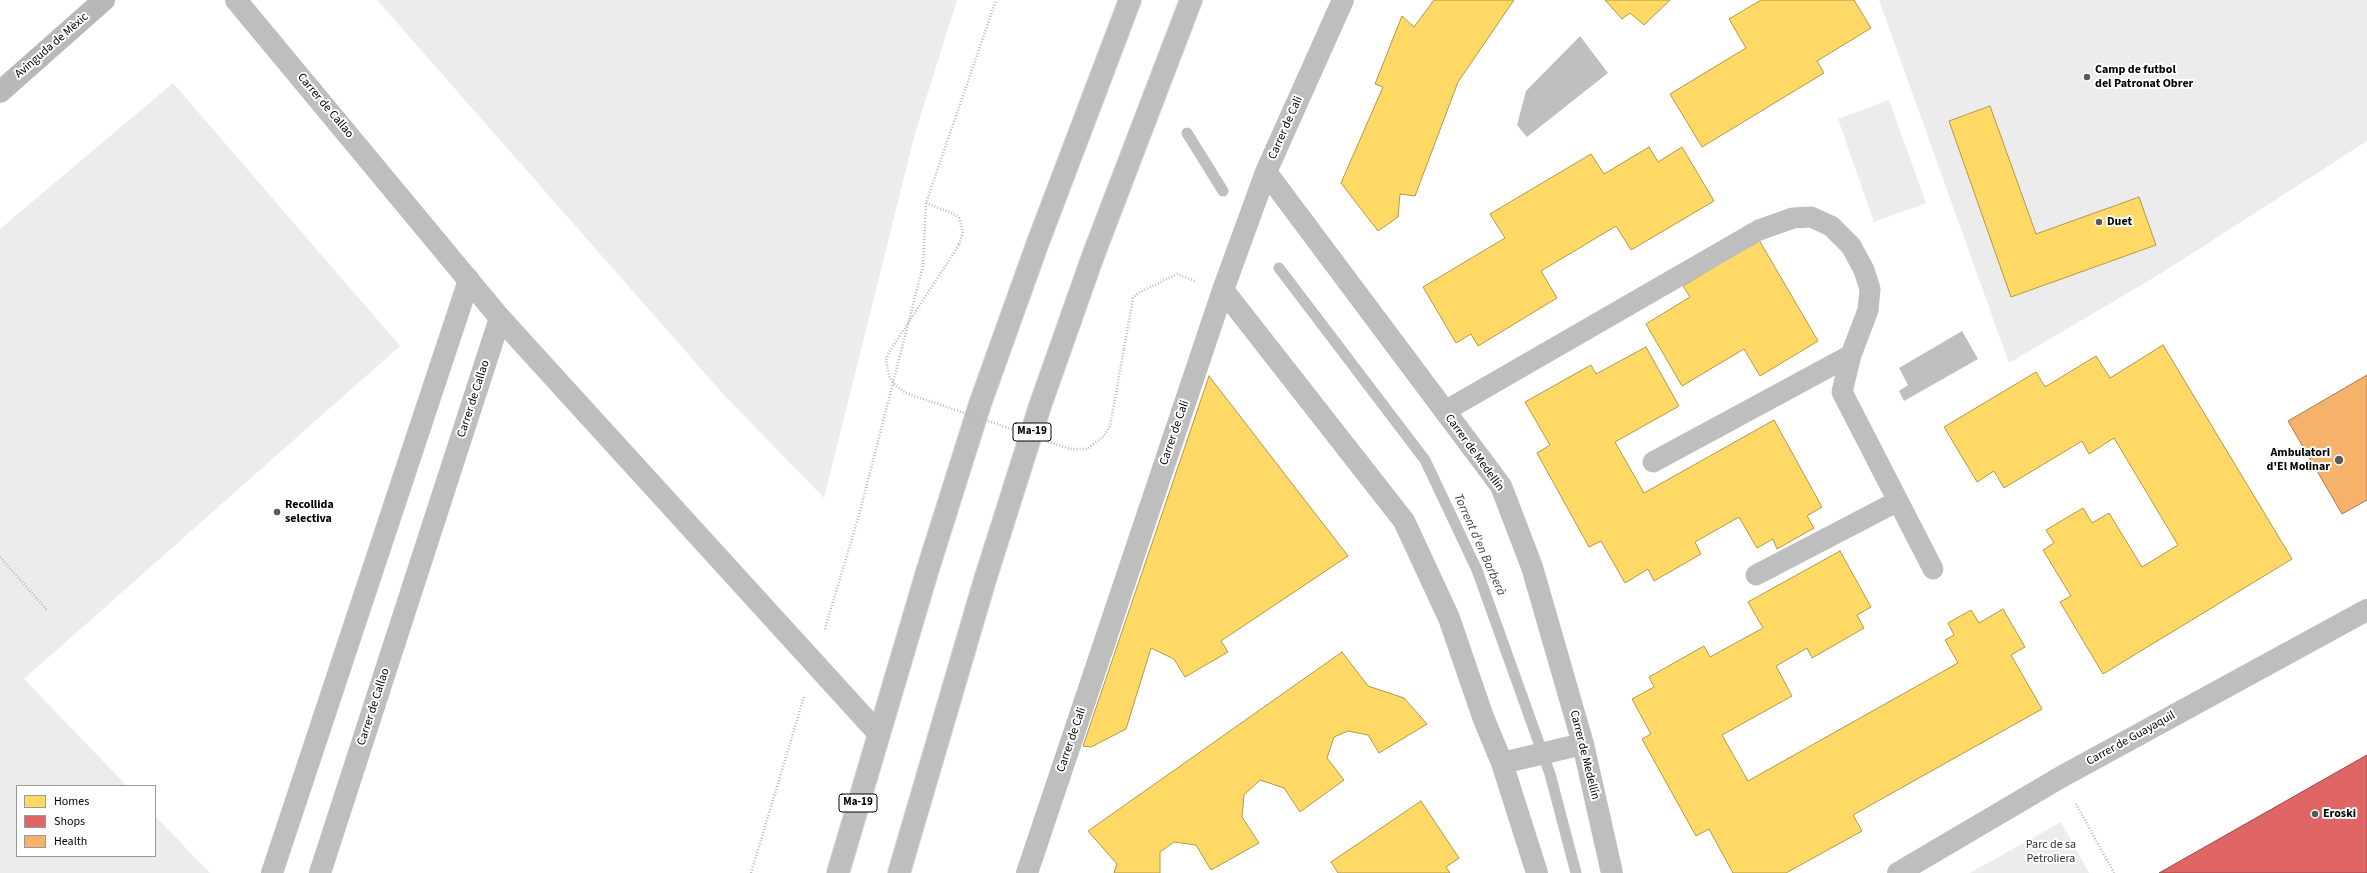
<!DOCTYPE html>
<meta charset="utf-8">
<style>
body{margin:0}
#map{position:relative;width:2367px;height:873px;overflow:hidden;background:#fff;font-family:"Source Sans 3",sans-serif}
canvas{display:block}
.legend{position:absolute;left:16px;top:785px;width:140px;height:72px;box-sizing:border-box;background:#fff;border:1px solid #999;margin:0;padding:5px 7px;list-style:none;font-size:12px;color:#000}
.legend li{display:flex;align-items:center;gap:8px;height:20px}
.legend b{width:20px;border:1px solid #999}
</style>
<div id="map">
<canvas width="2367" height="873"></canvas>
<ul class="legend">
<li><b style="height:11px;background:#ffd966"></b>Homes</li>
<li><b style="height:11px;background:#e06666"></b>Shops</li>
<li><b style="height:11px;background:#f6b26b"></b>Health</li>
</ul>
</div>
<script>
const ctx = document.querySelector('canvas').getContext('2d');
ctx.lineJoin = 'round';
function fillPath(path, color) {
  ctx.fillStyle = color;
  ctx.fill(path, 'evenodd');
}
function toPath(rows) {
  const path = new Path2D();
  for (const r of rows) {
    path.moveTo(r[0], r[1]);
    for (let i = 2; i < r.length; i += 2) path.lineTo(r[i], r[i + 1]);
  }
  return path;
}
function trace(path, color, width, dash) {
  ctx.strokeStyle = color;
  ctx.lineWidth = width;
  ctx.lineCap = dash ? 'butt' : 'round';
  ctx.setLineDash(dash || []);
  ctx.stroke(path);
}
function label(font, color, halo, rows, align = 'center') {
  ctx.font = font + ' "Source Sans 3",sans-serif';
  ctx.lineWidth = 4;
  ctx.setLineDash([]);
  ctx.textBaseline = 'middle';
  ctx.strokeStyle = halo;
  ctx.fillStyle = color;
  for (const [text, x, y, turn = 0] of rows) {
    ctx.save();
    ctx.translate(x, y);
    ctx.rotate((+turn || 0) * Math.PI / 180);
    ctx.textAlign = isNaN(turn) ? turn : align;
    if (halo) ctx.strokeText(text, 0, 0);
    ctx.fillText(text, 0, 0);
    ctx.restore();
  }
}
fillPath(toPath([
 [377,0,957,0,914,137,824,498,724,395],
 [1879,0,2367,0,2367,141,2160,274,2009,363],
 [173,83,400,346,24,679,127,786,17,786,17,856,155,856,155,816,210,873,0,873,0,229],
 [1889,100,1926,203,1874,222,1838,119],
 [2061,822,2089,873,1970,873]
]), '#ececec');
fillPath(toPath([
 [1580,36,1608,73,1527,137,1517,125,1526,91],
 [1962,331,1978,359,1904,401,1899,391,1908,385,1899,368]
]), '#bfbfbf');
const homes = toPath([
 [1434,0,1514,0,1458,82,1415,196,1400,194,1398,217,1378,231,1341,183,1383,87,1375,84,1402,16,1414,27,1434,0],
 [1605,0,1670,0,1644,25,1630,13,1622,19,1605,0],
 [1761,0,1854,0,1871,28,1817,61,1824,73,1702,147,1670,94,1746,48,1729,19,1761,0],
 [1990,106,2036,234,2139,197,2156,245,2011,297,1949,121,1990,106],
 [1649,147,1658,162,1682,147,1714,201,1631,250,1616,226,1541,271,1557,298,1478,346,1471,334,1456,343,1423,287,1505,238,1490,214,1591,154,1604,174,1649,147],
 [1759,240,1818,341,1760,376,1744,349,1682,386,1646,324,1690,297,1683,286,1759,240],
 [2163,345,2292,559,2103,674,2060,602,2071,596,2043,550,2054,543,2046,530,2083,508,2092,523,2109,513,2142,567,2178,545,2114,438,2089,454,2082,441,2004,488,1994,471,1977,482,1944,427,2036,372,2045,387,2096,356,2110,378,2163,345],
 [1646,347,1679,406,1615,442,1644,493,1774,420,1822,507,1807,516,1814,528,1777,549,1773,539,1757,548,1739,517,1695,542,1701,554,1654,581,1648,569,1625,583,1601,541,1589,547,1537,453,1550,445,1525,402,1591,365,1596,374,1646,347],
 [1209,376,1348,556,1221,641,1228,652,1185,677,1174,659,1151,648,1126,729,1091,747,1083,746,1209,376],
 [1840,551,1871,607,1857,615,1864,628,1812,658,1807,648,1776,666,1792,696,1722,735,1748,781,1958,663,1945,640,1954,635,1948,623,1971,610,1979,623,2003,609,2025,647,2011,655,2042,709,1853,815,1862,831,1786,873,1733,873,1709,829,1696,836,1642,739,1651,734,1632,699,1654,687,1649,677,1704,646,1710,657,1763,628,1748,602,1840,551],
 [1342,652,1368,686,1404,698,1427,724,1379,753,1368,735,1348,731,1334,737,1327,758,1344,780,1300,812,1284,788,1260,780,1244,795,1242,817,1259,843,1211,870,1196,845,1174,842,1160,852,1160,873,1114,873,1117,864,1088,831,1342,652],
 [1421,801,1459,858,1446,867,1450,873,1338,873,1331,862,1421,801]
]);
fillPath(homes, '#ffd966');
trace(homes, '#b29847', 1);
const shops = toPath([
 [2367,755,2367,873,2159,873,2367,755]
]);
fillPath(shops, '#e06666');
trace(shops, '#9d4747', 1);
const health = toPath([
 [2367,375,2367,500,2342,514,2288,421,2367,375]
]);
fillPath(health, '#f6b26b');
trace(health, '#ac7d4b', 1);
trace(toPath([
 [1187,133,1223,191],
 [1279,268,1425,460,1477,570,1550,774,1576,873]
]), '#bfbfbf', 11);
const highway = toPath([
 [838,873,927,572,980,404,1037,245,1130,0],
 [899,873,984,583,1040,406,1093,256,1191,0]
]);
trace(highway, '#dbdbdb', 24);
trace(toPath([
 [926,203,952,213,959,218,963,232,959,245],
 [1124,349,1133,298,1138,293,1177,274,1195,281],
 [0,557,47,610],
 [825,629,859,515,923,266,926,203,996,0],
 [2076,804,2114,873],
 [751,873,804,697]
]), '#b9b9b9', 2.5, [1, 2]);
trace(toPath([
 [1445,411,1759,230,1793,218,1811,217,1831,226,1851,246,1864,270,1870,289,1868,310,1851,355,1842,392,1933,569],
 [1653,462,1851,355],
 [1756,575,1898,501]
]), '#bebebe', 21);
trace(toPath([
 [236,0,500,318,320,873],
 [1266,172,1501,486,1532,567,1583,744,1612,873],
 [1223,290,1404,521,1449,618,1483,717,1502,763,1537,873],
 [500,318,879,734],
 [1502,763,1583,744],
 [272,873,469,280],
 [1027,873,1223,290,1266,172,1343,0],
 [1898,873,2061,777,2367,610]
]), '#bebebe', 22);
trace(toPath([
 [0,92,104,0]
]), '#b8b8b8', 22);
trace(highway, '#bebebe', 22);
trace(toPath([
 [959,245,888,354,886,360,889,376,895,385,906,393,1070,449,1087,449,1104,436,1110,426,1124,349]
]), '#b9b9b9', 2.5, [1, 2]);
for (const [x, y, r, color] of [
 [2087,77,4,"#595959"],
 [2099,222,4,"#595959"],
 [2339,460,5,"#595959"],
 [277,512,4,"#595959"],
 [2315,814,4,"#595959"]
]) {
  const dot = new Path2D();
  dot.arc(x, y, r, 0, 2 * Math.PI);
  ctx.fillStyle = color;
  ctx.fill(dot);
  trace(dot, '#fff', 1.5);
}
for (const [x, y, w] of [
 [1032,432,38],
 [858,803,38]
]) {
  const box = new Path2D();
  box.roundRect(x - w / 2, y - 9, w, 18, 3);
  ctx.fillStyle = '#fff';
  ctx.fill(box);
  trace(box, '#000', 1);
}
label('bold 11px', '#000', null, [
 ["Ma-19",1032,432],
 ["Ma-19",858,803]
]);
label('12px', '#000', '#fff', [
 ["Avinguda de Mèxic",52,46,-41],
 ["Carrer de Callao",325,106,50],
 ["Carrer de Cali",1286,128,-66],
 ["Carrer de Callao",474,399,-72],
 ["Carrer de Cali",1175,433,-71],
 ["Carrer de Medellín",1474,453,54],
 ["Carrer de Callao",374,707,-72],
 ["Carrer de Guayaquil",2131,739,-29],
 ["Carrer de Cali",1072,740,-71],
 ["Carrer de Medellín",1584,755,76]
]);
label('bold 12px', '#000', '#fff', [
 ["Camp de futbol",2095,70],
 ["del Patronat Obrer",2095,84],
 ["Duet",2107,222],
 ["Ambulatori",2330,453,"right"],
 ["d'El Molinar",2330,467,"right"],
 ["Recollida",285,505],
 ["selectiva",285,519],
 ["Eroski",2323,814]
], 'left');
label('12px', '#333', '#fff', [
 ["Parc de sa",2051,845],
 ["Petroliera",2051,859]
]);
label('italic 13px', '#444', '#fff', [
 ["Torrent d'en Barberà",1479,545,66]
]);
</script>
